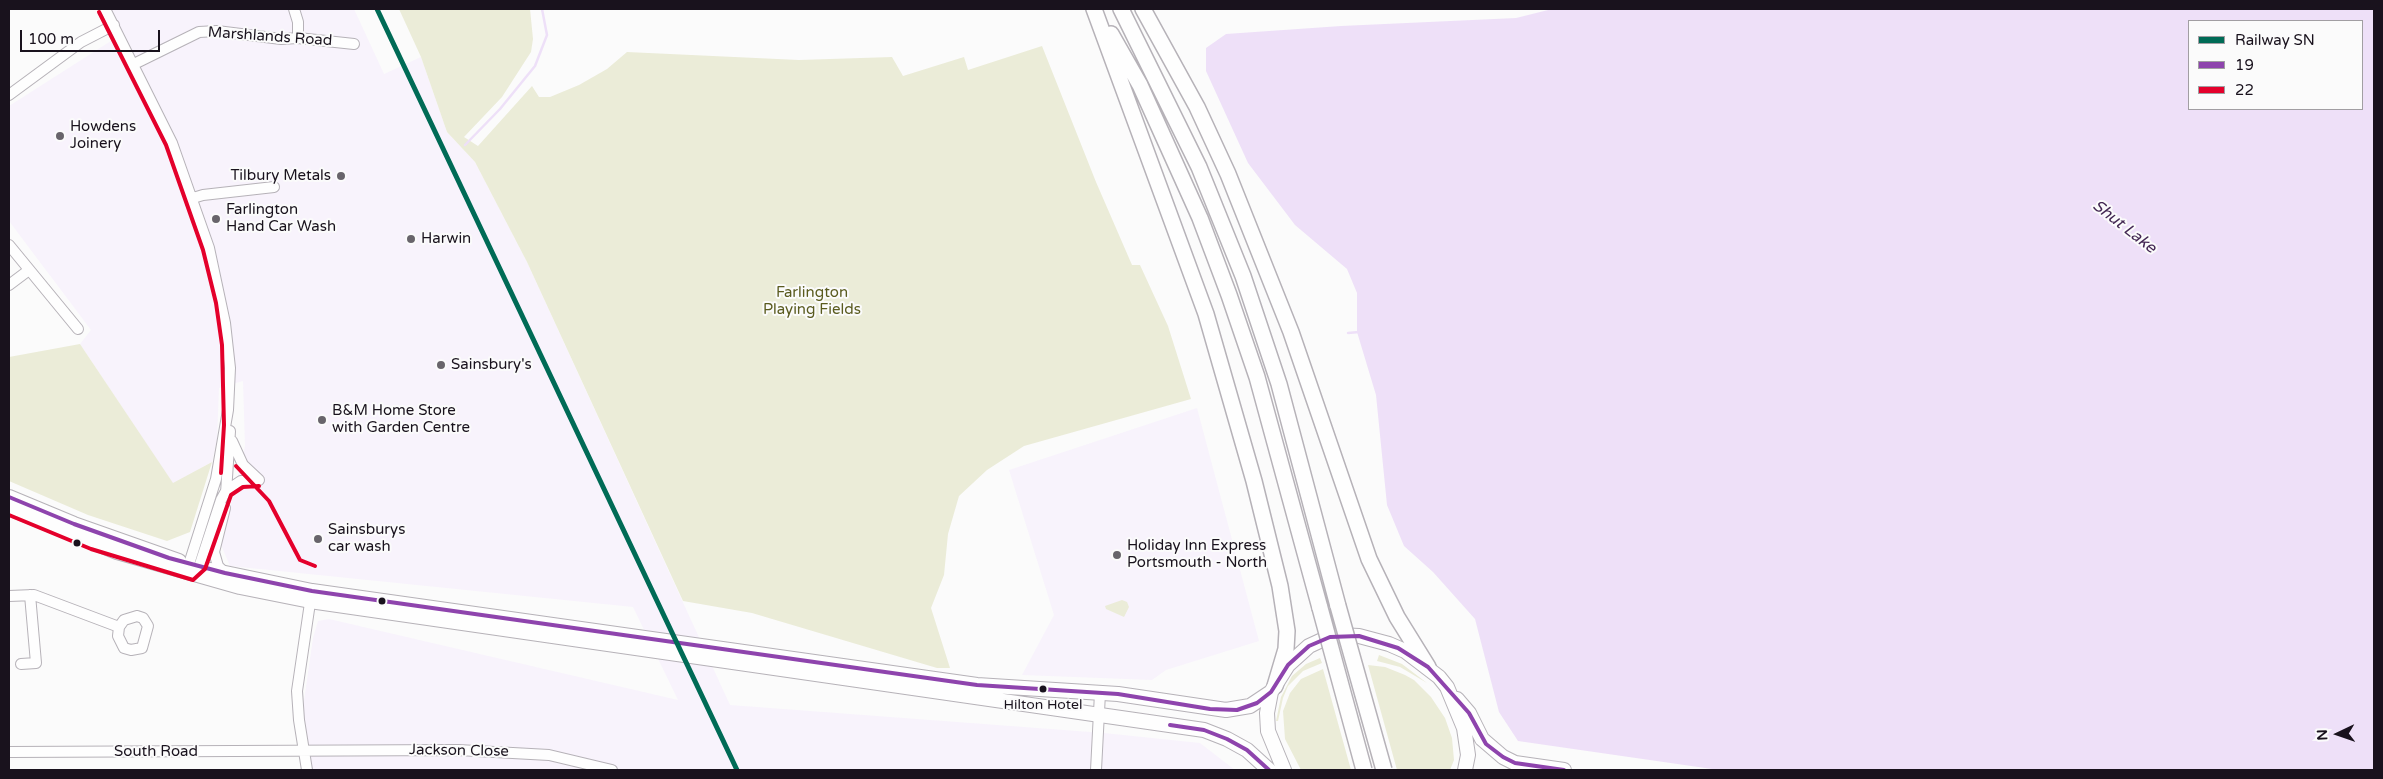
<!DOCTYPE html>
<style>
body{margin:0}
#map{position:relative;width:2383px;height:779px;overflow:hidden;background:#fbfbfb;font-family:"Varela Round",sans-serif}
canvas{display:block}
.frame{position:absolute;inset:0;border:10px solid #19121d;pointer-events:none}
.legend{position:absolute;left:2188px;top:20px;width:175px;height:90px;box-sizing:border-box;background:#fbfbfb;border:1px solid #a19ea2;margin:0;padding:6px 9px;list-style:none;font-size:15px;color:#19121d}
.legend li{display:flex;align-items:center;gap:10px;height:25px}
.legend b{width:25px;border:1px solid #a19ea2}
.north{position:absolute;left:2313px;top:709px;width:50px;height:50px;-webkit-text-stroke:4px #fbfbfb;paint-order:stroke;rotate:267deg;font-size:14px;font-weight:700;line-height:20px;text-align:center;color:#19121d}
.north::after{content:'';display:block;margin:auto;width:18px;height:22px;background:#19121d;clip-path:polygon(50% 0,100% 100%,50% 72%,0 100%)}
.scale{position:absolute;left:20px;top:30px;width:140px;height:22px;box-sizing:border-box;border:2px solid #19121d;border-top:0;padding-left:6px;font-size:15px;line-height:18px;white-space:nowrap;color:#19121d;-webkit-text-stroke:4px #fbfbfb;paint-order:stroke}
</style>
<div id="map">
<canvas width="2383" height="779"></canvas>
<div class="frame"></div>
<ul class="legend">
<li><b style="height:6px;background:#006b56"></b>Railway SN</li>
<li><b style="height:6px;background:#8e44ad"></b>19</li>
<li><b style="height:6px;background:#e4002b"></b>22</li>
</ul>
<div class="north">N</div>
<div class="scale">100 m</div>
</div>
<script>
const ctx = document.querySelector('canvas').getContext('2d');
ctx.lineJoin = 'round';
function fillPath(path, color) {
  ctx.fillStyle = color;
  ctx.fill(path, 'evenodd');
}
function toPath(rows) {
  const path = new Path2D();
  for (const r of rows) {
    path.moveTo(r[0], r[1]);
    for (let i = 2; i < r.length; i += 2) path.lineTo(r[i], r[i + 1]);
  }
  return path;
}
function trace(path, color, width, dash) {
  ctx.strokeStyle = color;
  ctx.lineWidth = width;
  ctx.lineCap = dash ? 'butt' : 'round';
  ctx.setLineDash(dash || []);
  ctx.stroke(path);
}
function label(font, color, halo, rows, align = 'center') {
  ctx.font = font + ' "Varela Round",sans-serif';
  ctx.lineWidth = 4;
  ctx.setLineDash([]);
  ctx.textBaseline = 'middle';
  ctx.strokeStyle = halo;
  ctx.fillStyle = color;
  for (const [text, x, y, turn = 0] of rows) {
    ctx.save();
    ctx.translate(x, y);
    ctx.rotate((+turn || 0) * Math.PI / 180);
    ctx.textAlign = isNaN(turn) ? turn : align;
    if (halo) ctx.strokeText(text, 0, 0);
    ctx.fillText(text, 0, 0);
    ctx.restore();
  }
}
fillPath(toPath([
 [100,9,354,9,384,74,421,57,447,132,475,162,527,262,730,705,1104,733,1200,743,1235,770,311,770,303,708,313,638,318,621,329,619,678,700,633,607,230,566,221,545,245,446,243,381,219,388,217,440,212,462,173,484,80,344,91,330,9,221,9,106,114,39],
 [1197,408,1259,641,1166,670,1152,680,1022,675,1054,615,1009,470]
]), '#f8f3fc');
fillPath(toPath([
 [399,9,530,9,533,39,531,52,502,97,464,137,478,146,532,86,539,97,550,97,579,85,607,69,627,52,799,60,892,57,903,76,964,57,968,70,1042,46,1096,182,1132,265,1140,265,1168,326,1191,399,1024,446,987,470,959,496,948,534,944,575,931,608,950,668,937,668,752,613,683,601,527,262,475,162,447,132,421,57],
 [80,344,173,483,212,462,190,532,167,541,88,515,9,481,9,357],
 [1122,600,1127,602,1129,607,1124,617,1106,609,1105,606],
 [1379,655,1402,664,1427,683,1400,667,1377,661],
 [1320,658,1322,663,1303,671,1288,686,1283,698,1278,721,1276,721,1281,697,1292,676,1306,664],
 [1368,665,1385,667,1405,675,1414,680,1431,697,1445,718,1452,738,1454,760,1450,770,1397,770],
 [1323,669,1351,770,1301,770,1285,739,1283,711,1290,693,1301,679]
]), '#ebecd8');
fillPath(toPath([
 [1552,9,2374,9,2374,770,1719,770,1518,741,1499,712,1475,619,1433,572,1404,546,1387,505,1376,395,1357,332,1357,293,1347,269,1295,225,1248,163,1206,71,1206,48,1226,34,1341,26,1516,18],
 [2189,21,2362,21,2362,109,2189,109]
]), '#eee0f8');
trace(toPath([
 [465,145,500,109,535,66,547,35,542,9],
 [1348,333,1359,332]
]), '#eee0f8', 2.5);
const minor = toPath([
 [105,9,172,143,209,248,225,323,230,368,228,410,216,479,189,564,192,574,199,567,221,500,226,491,241,481,259,480],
 [294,9,298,22,298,38],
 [134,64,199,32,217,31,281,39,298,38,354,44],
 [9,95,81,42,114,25],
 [193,198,203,195,274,187],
 [9,245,78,329],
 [9,285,29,270],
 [232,441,243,465,259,480],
 [226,493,230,431],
 [225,508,214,552,218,566,225,573],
 [9,596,34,595,119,627],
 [137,616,143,618,148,626,142,648,131,650,124,648,118,636,119,627,124,620,137,616],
 [21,664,36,663,30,595],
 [9,752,458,750,549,755,612,770],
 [307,770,299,720,297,691,311,596],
 [1096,770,1100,693]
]);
const major = toPath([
 [9,497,74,524,179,561],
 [9,508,117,552,240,587,310,601,1204,730,1227,739,1247,750,1269,770],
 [211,570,312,591,977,685,1118,694,1226,710,1250,706,1271,692],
 [1457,699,1469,713,1482,739,1503,757,1515,763,1564,770],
 [1284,770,1268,731,1267,713,1271,692,1288,665,1309,646,1322,640,1339,635,1359,636,1389,644,1405,651,1439,677,1447,687,1464,728,1468,755,1465,770]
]);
const highway = toPath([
 [1094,9,1206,314,1254,481,1280,586,1287,631,1286,649,1275,686],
 [1121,9,1199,167,1243,276,1279,384,1338,606],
 [1143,9,1197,107,1228,174,1291,332,1369,559,1397,617,1428,667],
 [1111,34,1140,85,1200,218,1229,295,1257,377,1320,608]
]);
trace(minor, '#b6b2b8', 12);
trace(major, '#b6b2b8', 16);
trace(highway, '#b6b2b8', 18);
trace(minor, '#fefefe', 10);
trace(major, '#fefefe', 14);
trace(highway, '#fefefe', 15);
const highwayBridge = toPath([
 [1338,606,1384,770],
 [1320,608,1364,770]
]);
trace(highwayBridge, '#b6b2b8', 18, []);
trace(highwayBridge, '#fefefe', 15);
trace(toPath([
 [9,497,74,524,169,558,225,573,312,591,977,685,1118,694,1210,709,1237,710,1257,703,1271,692,1288,665,1309,646,1330,637,1359,636,1398,648,1428,667,1469,713,1486,744,1503,757,1515,763,1564,770],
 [1170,725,1204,730,1227,739,1247,750,1269,770]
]), '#8e44ad', 4);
trace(toPath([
 [99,12,166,145,203,250,216,303,222,345,224,425,221,473],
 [236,466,269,501,300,560,315,566],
 [9,515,91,549,193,580,205,569,231,495,243,487,259,486]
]), '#e4002b', 4);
trace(toPath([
 [377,9,737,770]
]), '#006b56', 5);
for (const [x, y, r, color] of [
 [60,136,5,"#68646b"],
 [341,176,5,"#68646b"],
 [216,219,5,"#68646b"],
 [411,239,5,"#68646b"],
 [441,365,5,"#68646b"],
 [322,420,5,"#68646b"],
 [318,539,5,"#68646b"],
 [77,543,4.5,"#19121d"],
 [1117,555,5,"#68646b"],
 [382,601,4.5,"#19121d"],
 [1043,689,4.5,"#19121d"]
]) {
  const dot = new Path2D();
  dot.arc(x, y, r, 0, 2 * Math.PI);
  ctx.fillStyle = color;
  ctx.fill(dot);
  trace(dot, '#fbfbfb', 2);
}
label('14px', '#19121d', '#fbfbfb', [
 ["Hilton Hotel",1043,705]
]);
label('15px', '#19121d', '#fbfbfb', [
 ["Marshlands Road",270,37,4],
 ["Jackson Close",459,751,1],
 ["South Road",156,752]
]);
label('15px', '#19121d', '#fbfbfb', [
 ["Howdens",70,127],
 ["Joinery",70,144],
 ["Tilbury Metals",331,176,"right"],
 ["Farlington",226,210],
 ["Hand Car Wash",226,227],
 ["Harwin",421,239],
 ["Sainsbury's",451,365],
 ["B&M Home Store",332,411],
 ["with Garden Centre",332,428],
 ["Sainsburys",328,530],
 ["car wash",328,547],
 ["Holiday Inn Express",1127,546],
 ["Portsmouth - North",1127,563]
], 'left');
label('15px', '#5a5b1f', '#fbfbfb', [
 ["Farlington",812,293],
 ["Playing Fields",812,310]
]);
label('italic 16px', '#442854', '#fbfbfb', [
 ["Shut Lake",2124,227,38]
]);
</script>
